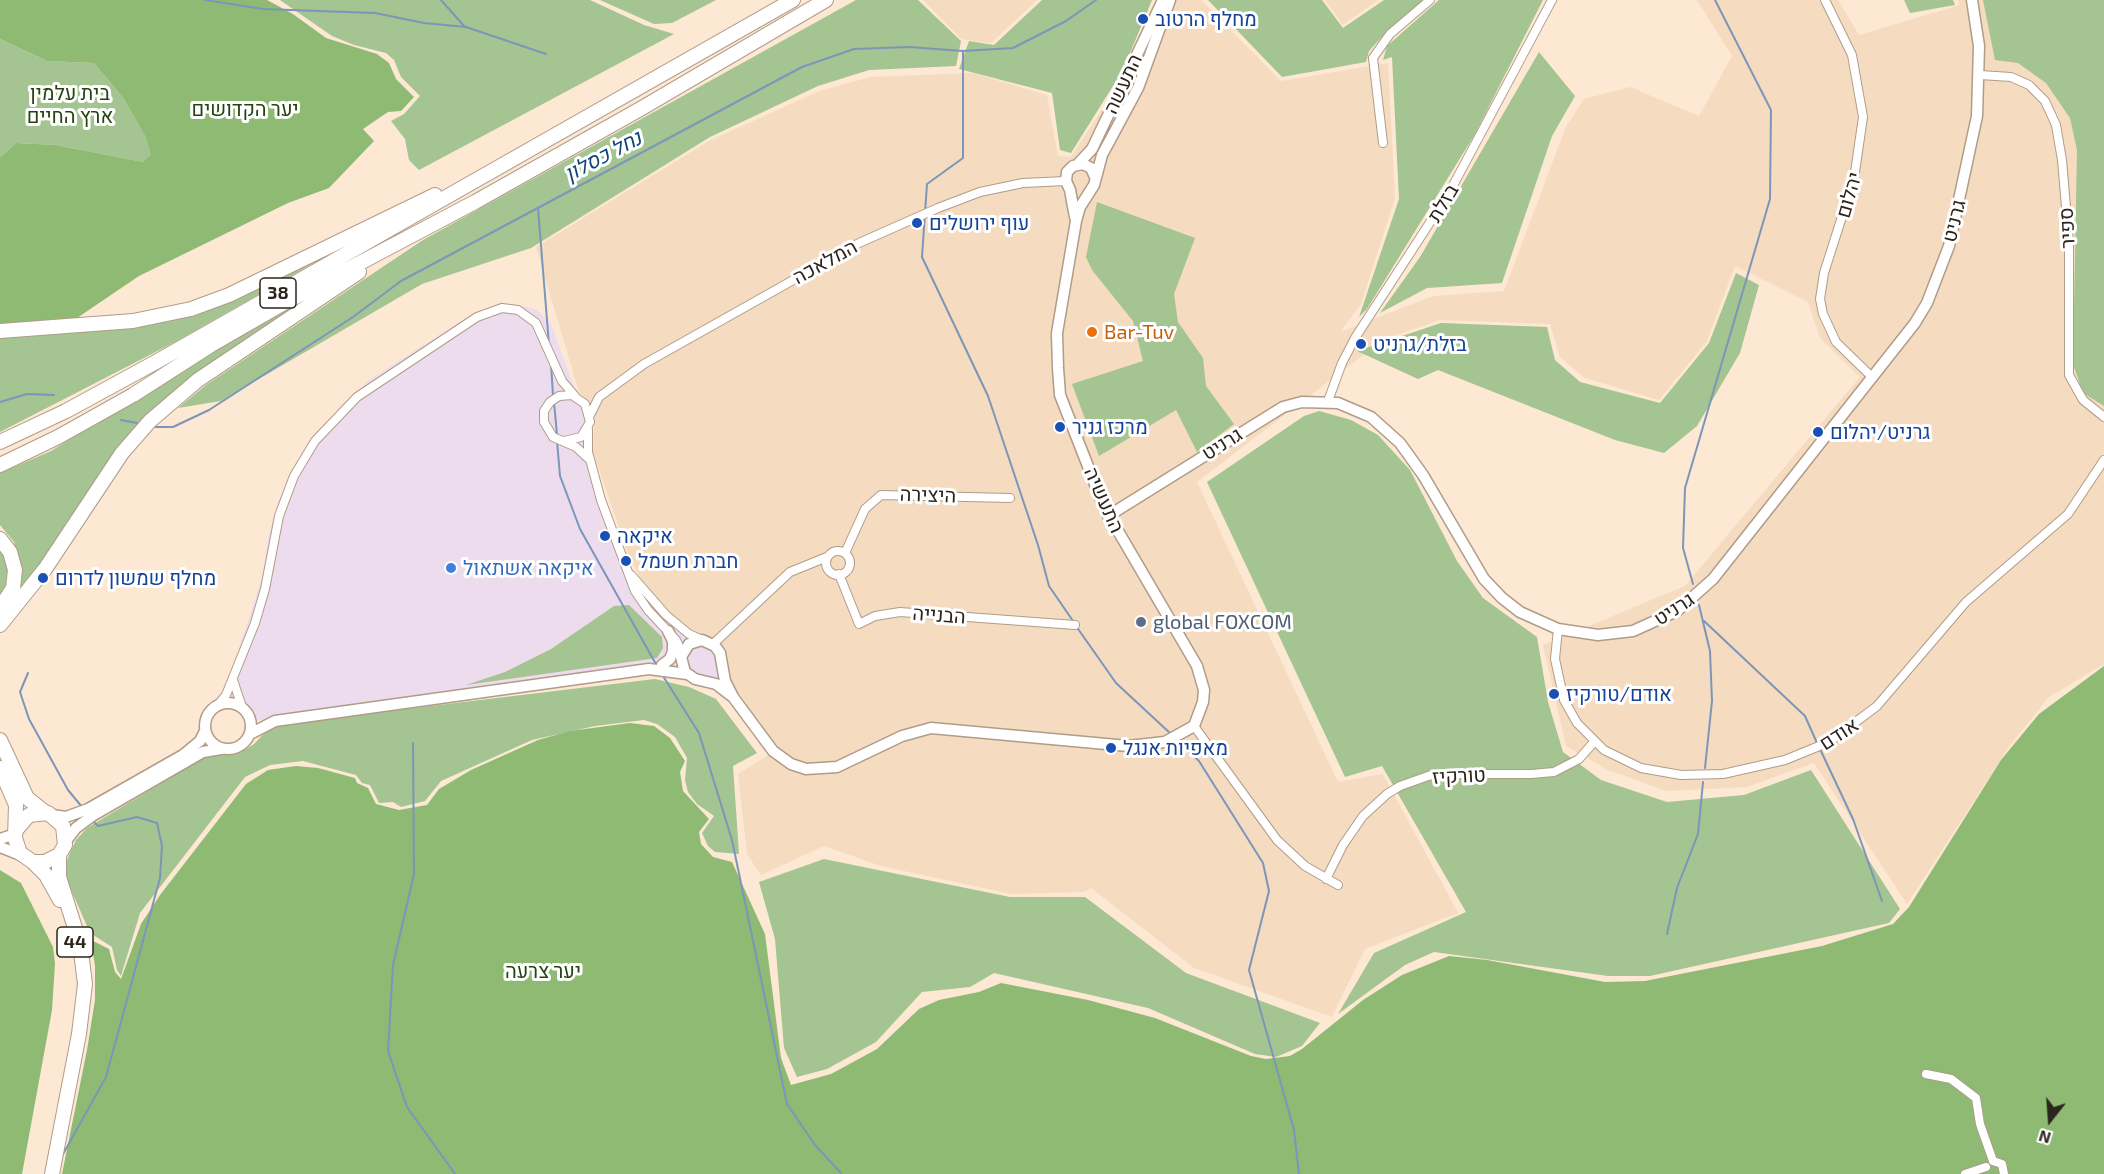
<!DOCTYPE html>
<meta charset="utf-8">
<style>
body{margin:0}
#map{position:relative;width:2104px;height:1174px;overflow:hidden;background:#fde8d3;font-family:"Exo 2",sans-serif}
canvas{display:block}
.north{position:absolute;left:2020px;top:1090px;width:60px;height:60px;-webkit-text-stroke:4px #fff;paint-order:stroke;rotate:197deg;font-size:16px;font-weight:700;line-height:24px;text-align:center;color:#2c251d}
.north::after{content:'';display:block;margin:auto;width:21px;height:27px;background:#2c251d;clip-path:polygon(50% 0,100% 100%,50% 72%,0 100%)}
</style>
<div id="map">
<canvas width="2104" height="1174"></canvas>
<div class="north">N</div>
</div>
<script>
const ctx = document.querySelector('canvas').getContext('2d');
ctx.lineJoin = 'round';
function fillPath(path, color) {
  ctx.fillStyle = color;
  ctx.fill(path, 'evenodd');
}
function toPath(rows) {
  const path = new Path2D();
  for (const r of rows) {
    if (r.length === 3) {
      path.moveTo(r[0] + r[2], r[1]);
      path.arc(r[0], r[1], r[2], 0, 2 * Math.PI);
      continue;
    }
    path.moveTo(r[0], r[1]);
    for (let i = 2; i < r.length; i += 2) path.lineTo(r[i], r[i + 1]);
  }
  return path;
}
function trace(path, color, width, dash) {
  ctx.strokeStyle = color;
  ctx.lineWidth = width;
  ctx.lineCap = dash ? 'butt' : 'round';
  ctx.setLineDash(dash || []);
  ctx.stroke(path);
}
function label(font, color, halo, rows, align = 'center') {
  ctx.font = font + ' "Exo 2",Heebo,sans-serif';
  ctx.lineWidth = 6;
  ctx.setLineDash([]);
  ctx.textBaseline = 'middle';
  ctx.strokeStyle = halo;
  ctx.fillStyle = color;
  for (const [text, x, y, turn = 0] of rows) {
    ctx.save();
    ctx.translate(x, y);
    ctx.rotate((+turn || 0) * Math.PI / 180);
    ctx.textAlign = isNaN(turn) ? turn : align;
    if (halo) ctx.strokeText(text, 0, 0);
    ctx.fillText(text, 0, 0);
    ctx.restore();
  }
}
fillPath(toPath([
 [501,302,536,309,551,324,576,392,593,412,590,451,605,502,622,548,638,579,666,612,695,636,715,645,722,669,716,678,698,683,653,674,278,725,244,716,231,698,231,673,262,578,269,535,279,499,311,438,369,380,469,316]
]), '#eddced');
fillPath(toPath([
 [923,0,1037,0,991,43,961,39],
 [1173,0,1201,0,1281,81,1388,63,1395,198,1361,304,1340,332,1433,296,1504,291,1565,129,1584,99,1630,87,1699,116,1732,56,1697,0,1838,0,1859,35,1960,5,1958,0,2104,0,2104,664,2049,697,2011,744,1907,904,1814,763,1747,787,1666,791,1608,770,1566,746,1543,645,1685,586,1860,377,1820,338,1808,302,1735,266,1707,341,1659,400,1585,378,1560,357,1550,324,1440,320,1384,339,1197,482,1338,782,1383,774,1458,913,1365,949,1332,1017,1194,968,1091,888,1084,892,1011,894,881,866,824,846,761,875,747,854,738,774,776,750,729,679,719,646,696,633,667,612,644,586,627,551,593,452,595,409,579,392,536,247,709,141,819,91,871,77,972,73,1047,95,1058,156,1071,157],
 [1325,0,1378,0,1343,25]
]), '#f5dbc0');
fillPath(toPath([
 [280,0,590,0,644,25,674,34,419,170,409,160,405,139,391,121,404,114,420,96,401,77,394,60,386,53,354,45,332,36],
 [600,0,716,0,672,23,654,24],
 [856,0,918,0,961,41,956,66,869,70,818,86,710,137,531,248,422,284,221,401,178,408,206,385,423,240],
 [1042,0,1152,0,1123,70,1071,153,1060,150,1052,93,959,69,969,41,994,45],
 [1208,0,1322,0,1343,28,1384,0,1424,0,1389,29,1369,51,1366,62,1282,77],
 [1439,0,1543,0,1475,134,1367,309,1359,317,1399,199,1392,57,1383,60,1387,46],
 [1904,0,1953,0,1955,5,1910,13],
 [1983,0,2104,0,2104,406,2083,393,2073,364,2077,150,2070,118,2046,83,2018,63,1995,60],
 [0,39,47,61,94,63,124,99,146,138,152,156,143,162,56,145,16,143,0,157],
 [1539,52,1575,96,1552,136,1502,283,1427,288,1380,313,1420,257],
 [1097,202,1195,238,1174,294,1178,322,1203,358,1206,386,1234,424,1197,452,1176,410,1099,456,1072,384,1143,361,1133,321,1092,270,1086,257],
 [363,235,175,342,0,432,0,335,134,325],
 [1736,273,1759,285,1740,353,1697,426,1664,453,1615,440,1438,370,1418,379,1357,351,1441,323,1547,327,1555,360,1580,382,1660,403,1709,343],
 [346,274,196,376,114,454,32,576,0,612,19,582,20,562,14,542,0,525,0,473,51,451,216,349],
 [1319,411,1351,420,1378,435,1410,470,1457,561,1483,598,1537,637,1548,702,1563,752,1601,780,1667,802,1744,795,1811,770,1900,909,1889,923,1650,976,1608,976,1434,952,1405,965,1338,1014,1374,953,1466,912,1382,766,1345,777,1207,482,1304,416],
 [0,547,9,570,7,585,0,599],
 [629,605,662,637,663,648,657,658,466,685,505,672,551,649,614,606],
 [655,679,689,687,716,699,757,753,733,766,739,854,715,852,708,846,702,833,714,816,697,804,688,792,685,780,687,758,675,737,657,724,644,720,595,726,532,740,441,781,425,801,401,807,393,802,379,803,370,785,362,783,356,775,303,761,270,765,245,777,140,913,121,976,117,970,112,947,90,933,66,878,65,867,69,855,76,840,87,828,210,754,240,753,254,744,272,725],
 [824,859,1010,897,1085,897,1186,973,1320,1023,1302,1046,1276,1057,1255,1054,1148,1008,994,973,970,987,922,992,876,1042,827,1069,797,1077,784,1048,775,939,759,882]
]), '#a4c491');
fillPath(toPath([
 [0,0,267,0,293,14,326,38,377,54,389,63,396,79,414,97,401,111,388,112,363,129,374,141,329,188,288,203,139,276,77,318,61,325,0,326,0,157,16,143,56,145,143,162,151,155,146,138,124,99,94,63,47,61,0,39],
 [2104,666,2104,1174,62,1174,87,1050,95,1000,95,966,91,940,109,949,115,972,121,979,141,924,160,895,246,784,268,770,296,766,318,768,355,778,357,783,368,788,376,804,399,810,427,805,439,789,471,770,538,740,570,731,630,723,654,726,670,738,685,761,680,772,683,791,709,819,699,832,701,844,713,857,732,862,765,934,781,1058,791,1085,831,1074,877,1049,919,1009,939,1000,979,992,1001,983,1088,1000,1155,1018,1251,1056,1266,1059,1290,1056,1302,1049,1363,1000,1402,975,1449,956,1487,960,1605,982,1645,981,1822,946,1893,924,1909,907,2001,760,2039,714],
 [0,870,21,883,53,947,55,963,52,1010,22,1174,0,1174]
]), '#8eba73');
trace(toPath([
 [205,0,263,9,375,13,424,23,466,27,546,54],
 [441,0,465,27],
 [963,51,963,158,927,184,922,257,988,396,1038,545,1049,586,1073,621],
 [538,208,549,345],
 [551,363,553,396],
 [0,402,27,394,54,395],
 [554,402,557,435],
 [121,420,137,423],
 [154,427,173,427,209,410,353,317,401,281,802,67,854,49,909,47,963,51,1013,48,1066,21,1096,0],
 [557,441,560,476,580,529,657,666],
 [1693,584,1683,548,1685,488,1770,199,1771,110,1715,0],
 [1699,605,1710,651,1712,701,1705,768],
 [1704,621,1805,716,1817,743],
 [1076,626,1116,683,1171,734],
 [28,673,20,692,29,719,68,790,82,807],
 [663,676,699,733,732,840,787,1104,815,1145,841,1173],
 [1177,741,1199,761,1263,863,1269,891,1249,970,1294,1130,1299,1174],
 [413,743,414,874,393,965,388,1051,407,1107,455,1174],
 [1820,749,1853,819,1882,901],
 [1667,934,1677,888,1698,834,1703,782],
 [62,1156,106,1077,160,878,162,846,157,823,137,817,98,826,93,821]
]), '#7b96b9', 2);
const street = toPath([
 [1825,0,1852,55,1863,117,1854,179,1824,273,1820,299,1823,314,1836,342,1872,377],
 [1980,75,2011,77,2029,85,2045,101,2056,125,2062,160,2069,242,2069,375,2083,400,2104,417],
 [1383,143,1373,58,1390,34,1430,0],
 [1328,401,1342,363,1355,338,1449,193,1552,0],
 [590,415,599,397,644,364,859,243,938,208,980,192,1023,183,1066,181],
 [588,429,588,452,601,500,635,591,648,610,676,640,682,653],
 [564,441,581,437,590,422,585,404,572,395,559,396,550,402,544,411,544,422,553,437,576,447,589,459],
 [838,563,12],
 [845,553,865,509,881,495,1010,498],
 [839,574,859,624,875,616,900,612,1075,625],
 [631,575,666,615,689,634,702,640],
 [1558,629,1555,659,1564,700,1577,723,1604,750,1641,768,1681,775,1723,774,1785,760,1829,742,1877,706,1966,602,2068,514,2104,460],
 [713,644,790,572,827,557],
 [233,680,242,707],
 [217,706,226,695,255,623,265,589,279,516,294,476,315,441,357,397,477,317,502,308,518,310,536,323,562,381,575,396],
 [1194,726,1277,840,1305,866,1338,885],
 [1326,879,1343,845,1363,816,1387,794,1400,786,1431,775,1449,774,1531,774,1554,772,1579,759,1594,742],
 [1926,1074,1951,1079,1976,1098,1980,1124,1993,1161],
 [1993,1161,2002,1164,2004,1174],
 [1965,1174,1986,1167]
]);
const secondary = toPath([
 [1078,164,1092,149,1163,0],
 [1075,217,1070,190,1066,181,1067,172,1073,166,1083,164,1091,168,1095,177],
 [1108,516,1283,407,1302,402,1338,403,1371,417,1400,443,1423,475,1484,579,1502,598,1520,612,1558,629,1598,635,1633,631,1677,611,1713,579,1915,323,1927,303,1949,246,1977,116,1979,46,1972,0],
 [662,665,670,659,673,651,673,641,668,631],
 [733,697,716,684,695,679,685,672,681,657,689,644,702,640,715,646,720,653,725,681,733,697,773,751,791,764,806,769,837,767,902,736,931,728,1128,746,1165,742,1194,726,1203,702,1204,690,1197,666,1104,507,1060,395,1058,368,1057,333,1076,221,1080,207,1094,185,1102,155,1138,88,1170,0],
 [228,726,23],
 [250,734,275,721,649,669,687,674],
 [52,815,66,817,88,809,183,755,200,741,205,731],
 [0,839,15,834],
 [66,841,76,828,92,816,203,752,221,749],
 [0,847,23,856]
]);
const highway = toPath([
 [0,331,133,321,191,309,229,295,435,195],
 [0,442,66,411,156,362,793,0],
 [0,465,58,437,133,395,211,345,284,303,475,202,642,108,826,0],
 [0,539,10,552,15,570,13,588,0,608],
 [0,625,45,569,122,453,150,421,198,380,359,272],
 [0,740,27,798,46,813],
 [0,768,16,805,15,838,20,853,33,862,45,862,59,855,65,845,63,826,48,813,29,815,16,830],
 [33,862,46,875,60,900],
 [52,1174,79,1034,85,984,80,944,59,877,59,855]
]);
trace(street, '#b09c89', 10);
trace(secondary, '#b09c89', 13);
trace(highway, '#b09c89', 16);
trace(street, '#fff', 8);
trace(secondary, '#fff', 10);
trace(highway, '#fff', 14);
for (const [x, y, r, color] of [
 [1143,19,6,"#1a4fb4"],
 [917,223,6,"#1a4fb4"],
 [1092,332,6,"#e8710a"],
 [1361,344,6,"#1a4fb4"],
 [1060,427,6,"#1a4fb4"],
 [1818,432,6,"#1a4fb4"],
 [605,536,6,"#1a4fb4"],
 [626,561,6,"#1a4fb4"],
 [451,568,6,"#3f7fe0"],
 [43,578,6,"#1a4fb4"],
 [1141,622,6,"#5c6f8a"],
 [1554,694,6,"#1a4fb4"],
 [1111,748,6,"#1a4fb4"]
]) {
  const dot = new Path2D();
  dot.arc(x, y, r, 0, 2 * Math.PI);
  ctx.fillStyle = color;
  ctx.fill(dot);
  trace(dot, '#fff', 2);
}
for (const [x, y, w] of [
 [278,293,36],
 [75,942,36]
]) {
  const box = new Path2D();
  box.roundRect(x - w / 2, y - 15, w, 30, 4.5);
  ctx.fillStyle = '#fff';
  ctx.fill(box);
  trace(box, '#2c251d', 1.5);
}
label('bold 18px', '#2c251d', null, [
 ["38",278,293],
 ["44",75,942]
]);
label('20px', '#164399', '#fff', [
 ["מחלף הרטוב",1155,19],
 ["עוף ירושלים",929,223],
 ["בזלת/גרניט",1373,344],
 ["מרכז גניר",1072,427],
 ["גרניט/יהלום",1830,432],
 ["איקאה",617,536],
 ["חברת חשמל",638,561],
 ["מחלף שמשון לדרום",55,578],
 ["אודם/טורקיז",1566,694],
 ["מאפיות אנגל",1123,748]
], 'left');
label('20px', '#2c251d', '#fff', [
 ["התעשה",1123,84,-65],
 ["יהלום",1849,195,-74],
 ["בזלת",1443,203,-59],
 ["גרניט",1954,221,-76],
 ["ספיר",2067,228,-93],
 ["המלאכה",825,262,-29],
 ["גרניט",1222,444,-32],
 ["היצירה",928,495,2],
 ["התעשיה",1104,500,66],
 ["גרניט",1674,609,-33],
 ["הבנייה",939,615,4],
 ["אודם",1839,734,-33],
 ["טורקיז",1459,776,-3]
]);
label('20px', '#274311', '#fff', [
 ["בית עלמין",70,93],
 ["ארץ החיים",70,116],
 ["יער הקדושים",245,109],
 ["יער צרעה",543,971]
]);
label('20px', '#c56008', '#fff', [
 ["Bar-Tuv",1104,332]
], 'left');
label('20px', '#366cbe', '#fff', [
 ["איקאה אשתאול",463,568]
], 'left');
label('20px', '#4e5e75', '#fff', [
 ["global FOXCOM",1153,622]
], 'left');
label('italic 21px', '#0d427b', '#fff', [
 ["נחל כסלון",603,156,-28]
]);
</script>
